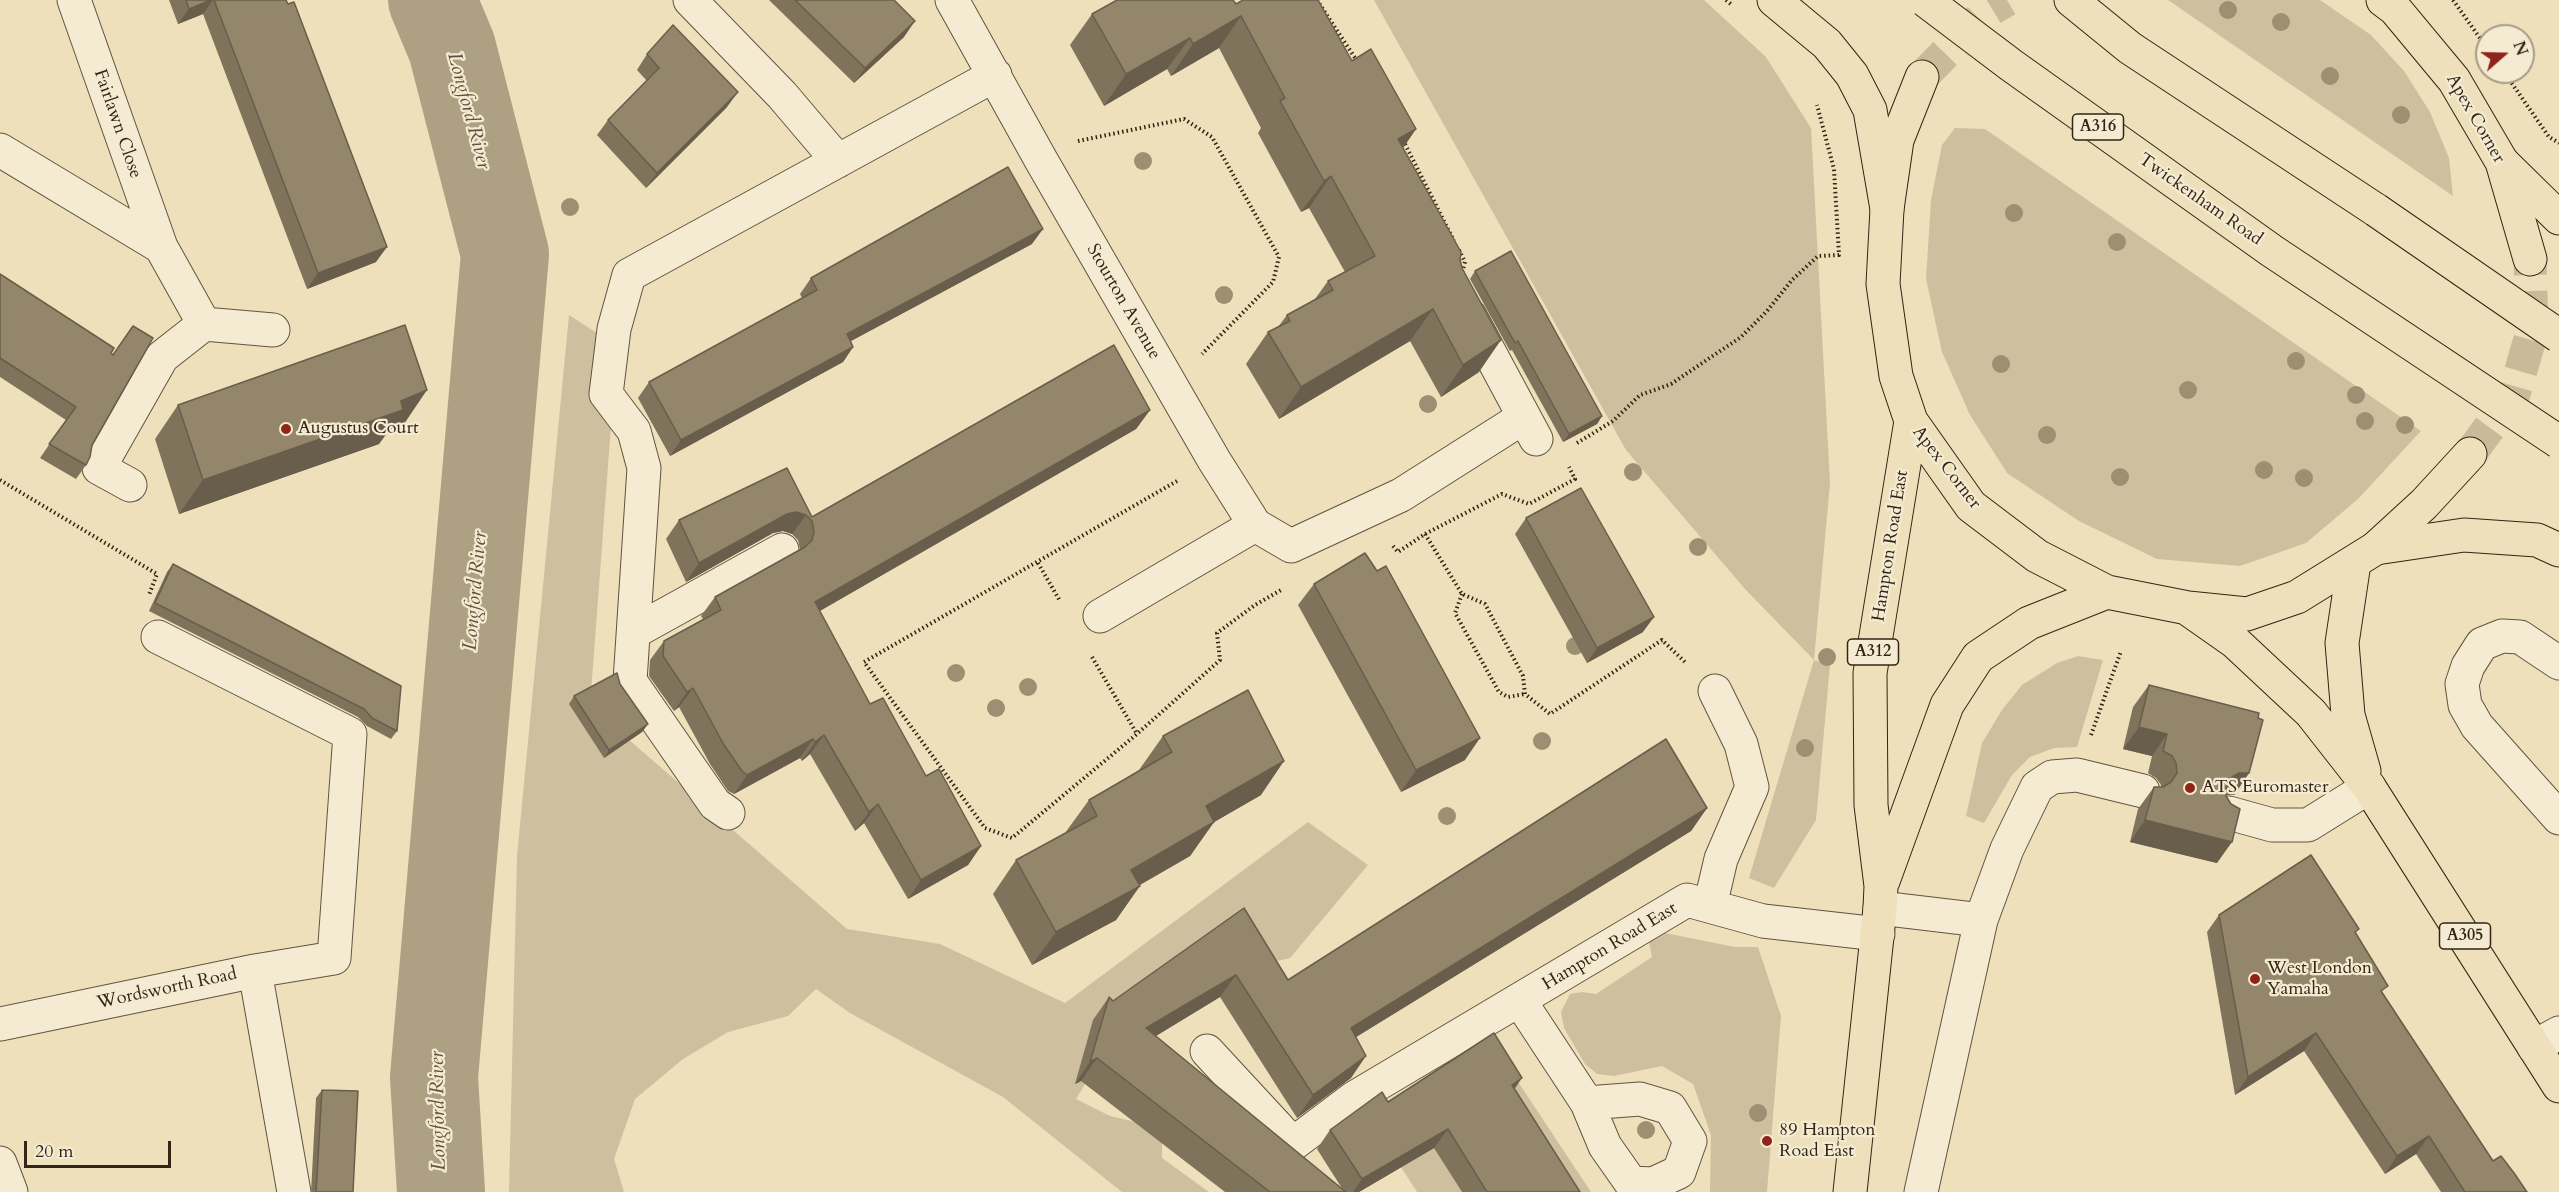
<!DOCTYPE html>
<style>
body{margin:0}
#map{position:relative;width:2559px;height:1192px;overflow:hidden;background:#eee0ba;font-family:Cardo,serif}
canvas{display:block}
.north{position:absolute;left:2475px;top:24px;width:60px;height:60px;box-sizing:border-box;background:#f4ebd2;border:2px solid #a69c87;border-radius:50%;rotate:70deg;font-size:16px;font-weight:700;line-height:24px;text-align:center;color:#322516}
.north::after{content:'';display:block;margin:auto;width:21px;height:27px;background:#8f2418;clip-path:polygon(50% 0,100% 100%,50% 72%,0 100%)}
.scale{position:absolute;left:24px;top:1141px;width:147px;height:27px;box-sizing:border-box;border:3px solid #322516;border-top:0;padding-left:8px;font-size:18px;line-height:21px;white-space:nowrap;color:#322516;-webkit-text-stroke:4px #f4ebd2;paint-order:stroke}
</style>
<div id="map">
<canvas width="2559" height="1192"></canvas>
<div class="north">N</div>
<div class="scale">20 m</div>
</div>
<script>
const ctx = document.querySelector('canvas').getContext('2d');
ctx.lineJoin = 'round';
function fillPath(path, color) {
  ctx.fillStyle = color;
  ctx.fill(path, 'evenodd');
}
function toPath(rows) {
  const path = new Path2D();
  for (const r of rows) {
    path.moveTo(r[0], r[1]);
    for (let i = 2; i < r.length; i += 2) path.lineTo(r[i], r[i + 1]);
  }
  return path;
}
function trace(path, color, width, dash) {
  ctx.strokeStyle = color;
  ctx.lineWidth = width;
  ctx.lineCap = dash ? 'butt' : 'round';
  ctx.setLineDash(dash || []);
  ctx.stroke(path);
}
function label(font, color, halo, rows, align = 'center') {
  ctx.font = font + ' Cardo,serif';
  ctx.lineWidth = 4.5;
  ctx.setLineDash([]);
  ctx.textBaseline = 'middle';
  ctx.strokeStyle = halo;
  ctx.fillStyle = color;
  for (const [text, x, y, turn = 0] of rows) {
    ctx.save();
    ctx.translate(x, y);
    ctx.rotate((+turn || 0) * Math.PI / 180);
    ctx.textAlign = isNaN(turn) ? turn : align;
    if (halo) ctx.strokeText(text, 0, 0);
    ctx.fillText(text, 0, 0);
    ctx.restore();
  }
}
fillPath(toPath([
 [1374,0,1704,0,1766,57,1811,128,1830,483,1814,660,1830,665,1816,820,1774,888,1749,878,1814,660,1745,589,1626,450],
 [2168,0,2320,0,2371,35,2404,71,2430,112,2449,158,2453,196],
 [1955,128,1985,129,2421,431,2358,499,2306,543,2240,566,2157,559,2079,521,2007,473,1970,415,1942,352,1926,279,1931,200,1942,145],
 [569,315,617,346,590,706,847,929,940,944,1065,1003,1308,822,1368,865,1290,958,1219,974,1091,1074,1076,1099,1110,1116,1162,1128,1162,1158,1209,1192,1122,1192,1003,1097,850,1013,816,989,788,1016,728,1032,683,1059,635,1099,614,1159,624,1192,509,1192,517,856],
 [2078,656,2103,660,2077,747,2054,748,2030,757,2012,775,1984,823,1966,816,1982,743,2002,710,2022,685,2057,663],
 [1665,933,1735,947,1758,947,1781,1016,1767,1192,1710,1192,1711,1135,1693,1084,1662,1066,1614,1076,1597,1074,1585,1064,1564,1028,1561,1012,1570,994,1582,992,1596,994,1652,957,1649,942],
 [1497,1050,1591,1192,1554,1192],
 [1405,1101,1462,1192,1417,1192,1401,1167]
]), '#cec09e');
trace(toPath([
 [432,0,452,48,505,254,434,1077,441,1192]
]), '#aea082', 88);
trace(toPath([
 [1922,77,1985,13,2007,0],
 [2470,454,2514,394,2532,332,2530,259]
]), '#c8bb99', 33, [33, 16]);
const minor = toPath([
 [74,0,161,247],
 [690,0,782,95,838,161],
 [952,0,1041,160,1214,460,1255,525,1291,546,1401,495,1524,417],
 [0,150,161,247,204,324,273,330],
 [1470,316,1536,439],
 [130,485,99,468,162,357,204,324],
 [1100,616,1255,525],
 [634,632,782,550],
 [2559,663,2520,637,2502,636,2482,644,2468,666,2462,684,2465,705,2477,726,2559,818],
 [728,813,715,804,630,681,644,468,634,431,606,394,614,329,629,275,995,75],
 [2229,813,2272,825,2308,825,2369,787],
 [1710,906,1721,859,1752,787,1741,744,1715,691],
 [1880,908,1981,920,2007,849,2037,787,2052,777,2077,775,2143,791],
 [255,971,294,1192],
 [1520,1001,1587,1103,1640,1099,1670,1108,1690,1141,1679,1172,1653,1184,1631,1183,1605,1146,1587,1103],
 [0,1024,255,971,334,958,350,734,158,637],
 [2534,1047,2559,1033],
 [1207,1051,1293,1144,1354,1098,1687,900,1763,921,1878,934],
 [0,1163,11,1192],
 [1921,1192,1981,920]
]);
const major = toPath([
 [2383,0,2395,9,2454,80,2502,162,2530,259],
 [1922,77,1897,140,1887,209,1883,284,1896,376,1911,421,1971,506,2037,556,2107,592,2188,608,2247,614,2297,597,2376,548,2424,504,2470,454],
 [2354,563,2342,643,2348,715,2364,771],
 [2188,609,2235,642,2311,713,2369,787,2559,1086],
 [1883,881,1947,705,1978,657,2029,623,2107,592],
 [1850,1192,1880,908,1881,886,1871,805,1870,673,1911,421]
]);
const highway = toPath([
 [1774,0,1827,44,1852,75,1870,110,1887,209],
 [2071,0,2130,48,2376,210],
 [2502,162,2559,218],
 [2376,548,2464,535,2537,540,2559,550]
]);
trace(minor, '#61543f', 35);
trace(major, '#322516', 35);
trace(highway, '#322516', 35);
trace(toPath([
 [1317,0,1357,61],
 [1726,0,1732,5],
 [2453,0,2487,48],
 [2504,72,2549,137,2559,143],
 [1403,140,1454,241],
 [1078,141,1184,119,1212,137,1279,257,1273,282,1202,354],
 [1459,250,1465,262,1462,273],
 [1577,443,1613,421,1640,395,1671,384,1741,337,1767,311,1792,280,1818,256,1839,255,1834,169,1817,105],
 [0,480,157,574,149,595],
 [1177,481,864,662,985,828,1012,838,1137,734,1220,660,1217,633,1255,605,1283,589],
 [1425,534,1462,594,1485,604,1523,676,1525,694,1550,714,1662,640,1686,663],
 [1393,546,1398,552,1425,534,1502,494,1529,504,1575,479,1569,467],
 [1038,563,1060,601],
 [1462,594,1455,613,1499,692,1508,697,1525,694],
 [1092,657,1137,734],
 [2091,735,2121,651]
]), '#322516', 4, [1.5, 3]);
trace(minor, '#f4ebd2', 33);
trace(major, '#eee0ba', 33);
trace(highway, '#eee0ba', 33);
const highwayBridge = toPath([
 [1925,0,2011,65,2272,251,2559,442],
 [2376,210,2559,336]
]);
trace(highwayBridge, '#322516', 35, []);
trace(highwayBridge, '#eee0ba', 33);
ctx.fillStyle = '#9c8f72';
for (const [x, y] of [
 [2228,10],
 [2281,22],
 [2330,76],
 [2401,115],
 [1143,161],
 [570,207],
 [2014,213],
 [2117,242],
 [1224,295],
 [2296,361],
 [2001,364],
 [2188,390],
 [2356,395],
 [1428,404],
 [2365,421],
 [2405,425],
 [2047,435],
 [2264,470],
 [1633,472],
 [2120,477],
 [2304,478],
 [1698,547],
 [1575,646],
 [1827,657],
 [956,673],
 [1028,687],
 [996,708],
 [1542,741],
 [1805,748],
 [1447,816],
 [1758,1113],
 [1646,1130]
]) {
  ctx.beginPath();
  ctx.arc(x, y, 9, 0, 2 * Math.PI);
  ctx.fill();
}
fillPath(toPath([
 [169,0,286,0,376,262,307,289,203,14,178,24],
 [769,0,894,0,904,37,854,83],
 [1236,4,1352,61,1416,129,1403,148,1460,259,1479,372,1441,397,1410,341,1279,419,1246,364,1268,332,1278,327,1287,315,1315,299,1328,281,1345,272,1309,208,1301,212,1258,133,1261,128,1219,48,1171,76,1167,69,1104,106,1070,45,1092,14],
 [647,54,727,107,646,188,597,135,608,120,647,81,637,70],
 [1032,244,851,341,853,347,843,362,670,456,638,398,649,382,802,298,800,294,811,278],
 [1475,271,1602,416,1597,424,1563,442,1512,350,1510,351,1470,279],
 [0,274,111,353,92,445,86,465,76,479,40,458,66,420,0,377],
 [178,405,404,424,389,430,379,444,179,514,155,439],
 [1150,410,1136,429,820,611,870,704,926,776,981,846,968,865,908,899,864,823,855,831,810,754,802,761,800,758,734,794,728,791,710,764,679,707,674,711,649,676,650,660,664,641,703,619,701,616,715,597,800,549,798,540,792,534,783,531,773,533,686,582,666,539,679,520,787,468,812,517],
 [1526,518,1643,632,1587,663,1515,534],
 [173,564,397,731,391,739,367,726,358,717,149,611,167,572],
 [1314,584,1465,760,1401,792,1298,605],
 [620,684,648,724,642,732,604,758,569,704,574,696],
 [2149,685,2249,773,2234,795,2226,795,2217,863,2130,842,2138,809,2154,787,2161,787,2161,785,2156,778,2148,773,2152,756,2123,749,2133,707],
 [1163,736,1261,795,1214,822,1190,856,1140,885,1116,920,1032,965,993,894,1016,860,1065,833,1089,800,1139,770],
 [1707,808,1691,831,1356,1037,1351,1078,1297,1118,1220,997,1156,1036,1343,1190,1317,1149,1330,1130,1388,1102,1515,1089,1580,1192,1462,1192,1434,1148,1359,1192,1225,1192,1081,1081,1075,1084,1093,1020,1109,997,1113,1001,1244,908,1288,980],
 [2219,915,2356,933,2383,993,2493,1161,2527,1192,2441,1192,2416,1154,2385,1174,2304,1051,2235,1095,2207,932],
 [322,1090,353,1192,311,1192,316,1098]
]), '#7f735c');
fillPath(toPath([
 [211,0,213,0,203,14,178,24,189,9],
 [1241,16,1219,48,1171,76,1193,44],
 [915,21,904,37,854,83,865,68],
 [1190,38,1167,69,1104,106,1126,74],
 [738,92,727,107,646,188,657,173],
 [1416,129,1394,161,1398,139],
 [1331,176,1309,208,1301,212,1324,181],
 [1043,229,1032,244,836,349,847,334],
 [387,247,376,262,307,289,318,273],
 [1433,309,1410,341,1279,419,1301,387],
 [1501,340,1479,372,1441,397,1463,365],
 [853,347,843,362,670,456,681,440],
 [427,390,404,424,389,430,379,444,179,514,203,480],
 [1150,410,1136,429,802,621,815,602],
 [1602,416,1597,424,1563,442,1569,434],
 [796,512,806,515,792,534,783,531,773,533,686,582,699,563,787,514],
 [1654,617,1643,632,1587,663,1597,648],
 [693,688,679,707,674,711,687,692],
 [648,724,642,732,604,758,609,750],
 [2139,727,2167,734,2152,756,2123,749],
 [824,735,810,754,802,761,815,742],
 [1480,738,1465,760,1401,792,1416,770],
 [813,739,800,758,734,794,747,775],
 [1284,761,1261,795,1183,840,1206,806],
 [2239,773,2249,773,2234,795,2224,795,2216,799,2232,777],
 [878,804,864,823,855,831,869,812],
 [1707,808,1691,831,1335,1050,1351,1028],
 [2145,820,2232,842,2217,863,2130,842],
 [1214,822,1190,856,1113,900,1140,886,1116,920,1032,965,1056,932,1131,870],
 [981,846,968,865,908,899,921,880],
 [1236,975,1220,997,1131,1051,1146,1028],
 [2316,1033,2304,1051,2235,1095,2248,1077],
 [1366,1056,1351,1078,1297,1118,1313,1095],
 [1097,1058,1081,1081,1075,1084,1090,1062],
 [1522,1078,1509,1097,1512,1085],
 [1448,1129,1434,1148,1359,1192,1353,1192,1362,1179],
 [2429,1136,2416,1154,2385,1174,2397,1156]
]), '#685e4b');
const building = toPath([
 [186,0,211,0,189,9,186,0],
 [214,0,286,0,288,4,294,2,387,247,318,273,214,0],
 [795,0,894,0,915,21,865,68,795,0],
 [1117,0,1233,0,1236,4,1243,0,1318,0,1352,61,1371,49,1416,129,1398,139,1461,252,1460,259,1462,268,1501,340,1463,365,1433,309,1301,387,1268,332,1290,321,1287,315,1333,290,1328,281,1375,256,1331,176,1324,181,1280,101,1285,98,1241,16,1193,44,1190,38,1126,74,1092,14,1117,0],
 [673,25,738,92,657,173,608,120,659,68,647,54,673,25],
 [1008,167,1043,229,847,334,853,347,681,440,649,382,817,290,811,278,1008,167],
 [1511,251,1602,416,1569,434,1518,341,1515,343,1475,271,1511,251],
 [0,274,114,348,111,353,113,355,133,326,153,338,92,445,90,457,86,465,49,444,76,407,0,358,0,274],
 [405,325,427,390,401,401,403,410,203,480,178,405,405,325],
 [1114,345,1150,410,815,602,870,704,883,698,926,776,939,769,981,846,921,880,878,804,869,812,824,735,815,742,813,739,747,775,742,771,724,745,693,688,687,692,663,656,664,641,721,610,715,597,805,547,812,540,814,532,812,521,806,515,796,512,787,514,699,563,679,520,787,468,812,517,1114,345],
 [1581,488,1654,617,1597,648,1526,518,1581,488],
 [1365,553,1377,571,1386,566,1480,738,1416,770,1314,584,1365,553],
 [173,564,401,686,397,731,372,718,364,709,155,603,173,564],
 [617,673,620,684,648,724,609,750,574,696,617,673],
 [2149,685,2259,713,2258,718,2263,720,2249,773,2239,773,2232,777,2226,787,2226,796,2231,804,2240,809,2232,842,2145,820,2154,787,2163,787,2171,782,2177,773,2176,763,2172,756,2163,751,2167,734,2139,727,2149,685],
 [1248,690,1284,761,1206,806,1214,822,1131,870,1140,886,1056,932,1016,860,1097,816,1089,800,1172,752,1163,736,1248,690],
 [1666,739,1707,808,1351,1028,1366,1056,1313,1095,1236,975,1146,1028,1346,1192,1270,1192,1097,1058,1090,1062,1109,997,1113,1001,1244,908,1288,980,1666,739],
 [2311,855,2359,929,2355,932,2388,986,2381,991,2493,1161,2501,1156,2514,1173,2527,1192,2465,1192,2429,1136,2397,1156,2316,1033,2248,1077,2219,915,2311,855],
 [1494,1033,1522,1078,1512,1085,1580,1192,1487,1192,1448,1129,1362,1179,1330,1130,1378,1095,1382,1092,1388,1102,1494,1033],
 [322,1090,358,1091,353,1192,316,1192,322,1090]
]);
fillPath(building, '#94866b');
trace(building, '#685e4b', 1.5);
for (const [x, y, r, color] of [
 [286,429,6,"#8f2418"],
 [2190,788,6,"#8f2418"],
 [2255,979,6,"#8f2418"],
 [1767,1141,6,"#8f2418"]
]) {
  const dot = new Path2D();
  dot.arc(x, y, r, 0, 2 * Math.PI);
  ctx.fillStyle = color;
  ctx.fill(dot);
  trace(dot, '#f4ebd2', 2);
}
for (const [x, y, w] of [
 [2098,127,51],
 [1873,652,51],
 [2465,936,51]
]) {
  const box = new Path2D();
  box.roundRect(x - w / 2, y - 13, w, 26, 4.5);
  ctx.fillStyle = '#f4ebd2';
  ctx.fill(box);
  trace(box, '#322516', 1.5);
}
label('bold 16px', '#322516', null, [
 ["A316",2098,127],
 ["A312",1873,652],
 ["A305",2465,936]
]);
label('18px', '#322516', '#f4ebd2', [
 ["Apex Corner",2475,119,60],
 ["Fairlawn Close",117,124,71],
 ["Twickenham Road",2200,200,35],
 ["Stourton Avenue",1123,302,60],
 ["Apex Corner",1946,468,52],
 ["Hampton Road East",1891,546,-81],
 ["Hampton Road East",1610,947,-31],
 ["Wordsworth Road",167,989,-12]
]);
label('18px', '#322516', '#f4ebd2', [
 ["Augustus Court",298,429],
 ["ATS Euromaster",2202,788],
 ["West London",2267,969],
 ["Yamaha",2267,990],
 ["89 Hampton",1779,1131],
 ["Road East",1779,1152]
], 'left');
label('italic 20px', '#5d503c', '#f4ebd2', [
 ["Longford River",468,111,75],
 ["Longford River",476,591,-85],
 ["Longford River",439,1111,-91]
]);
</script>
